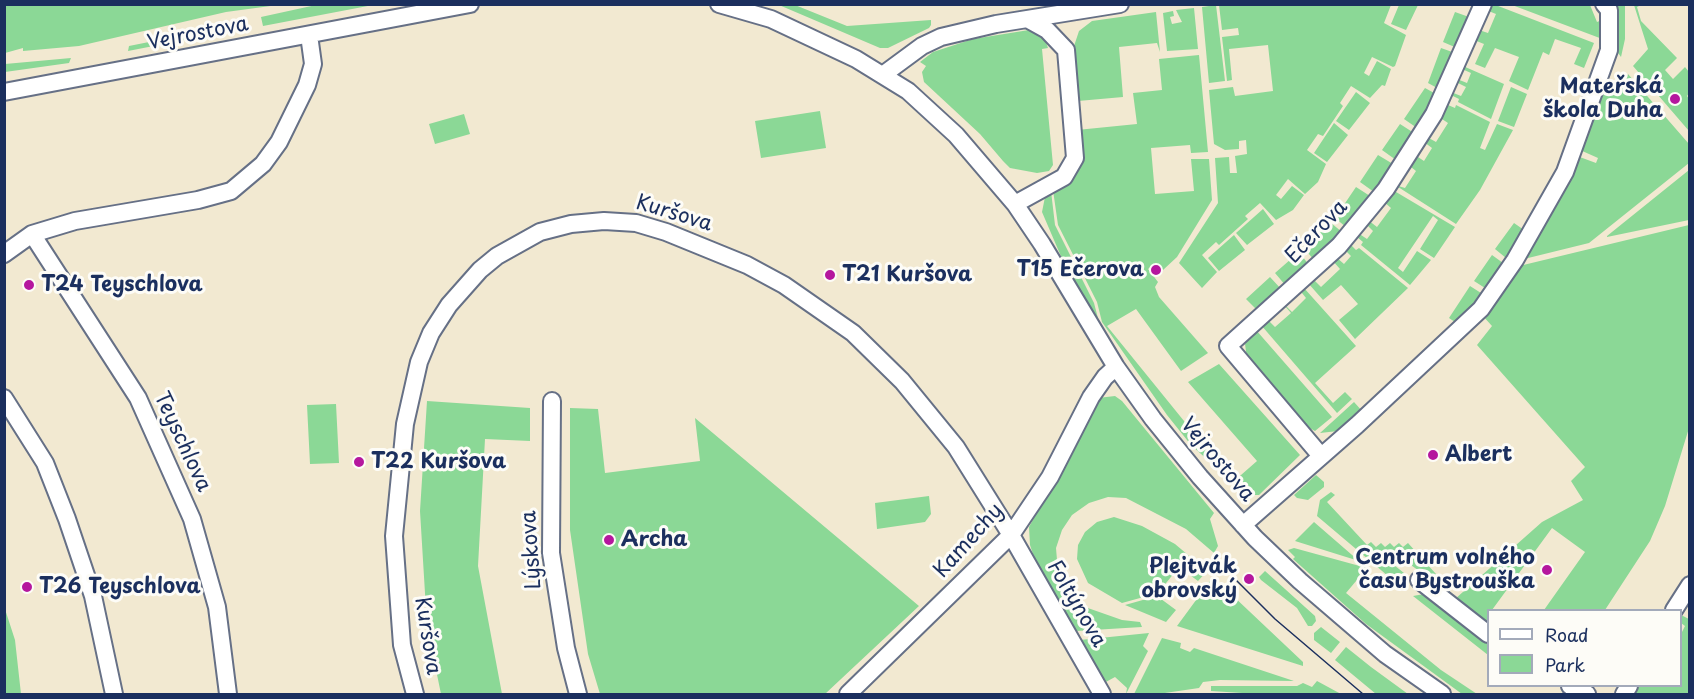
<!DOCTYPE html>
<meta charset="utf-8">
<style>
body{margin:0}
#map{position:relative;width:1694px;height:699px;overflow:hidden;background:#f2e9d1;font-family:"Playpen Sans",sans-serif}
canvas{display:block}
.frame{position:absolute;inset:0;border:6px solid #1b2f5e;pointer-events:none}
.legend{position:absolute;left:1487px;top:609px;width:195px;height:78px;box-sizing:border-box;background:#fdfcf7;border:2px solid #a3aaba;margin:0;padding:8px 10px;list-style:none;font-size:18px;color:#1b2f5e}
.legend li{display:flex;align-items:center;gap:12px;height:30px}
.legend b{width:30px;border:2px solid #a3aaba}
</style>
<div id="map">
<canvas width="1694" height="699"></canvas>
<div class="frame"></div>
<ul class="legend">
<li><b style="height:8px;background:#fff"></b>Road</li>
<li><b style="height:16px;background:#8bd896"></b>Park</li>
</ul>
</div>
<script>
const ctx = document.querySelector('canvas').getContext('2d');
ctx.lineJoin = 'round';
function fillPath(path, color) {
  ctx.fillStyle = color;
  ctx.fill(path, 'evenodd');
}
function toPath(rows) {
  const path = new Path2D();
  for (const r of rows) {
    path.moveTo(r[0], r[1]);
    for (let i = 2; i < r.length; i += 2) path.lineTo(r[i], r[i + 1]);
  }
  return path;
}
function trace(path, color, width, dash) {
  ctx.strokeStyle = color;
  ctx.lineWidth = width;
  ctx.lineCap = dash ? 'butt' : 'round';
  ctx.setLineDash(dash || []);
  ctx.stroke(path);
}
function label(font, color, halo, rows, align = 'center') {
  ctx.font = font + ' "Playpen Sans",sans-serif';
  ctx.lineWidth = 6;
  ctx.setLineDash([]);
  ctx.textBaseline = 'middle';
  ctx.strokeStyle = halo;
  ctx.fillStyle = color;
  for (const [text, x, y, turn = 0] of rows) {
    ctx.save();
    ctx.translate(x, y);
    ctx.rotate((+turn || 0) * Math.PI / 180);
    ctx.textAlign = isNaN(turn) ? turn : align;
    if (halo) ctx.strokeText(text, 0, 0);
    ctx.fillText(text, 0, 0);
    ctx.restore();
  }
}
fillPath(toPath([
 [1493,4,1594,43,1584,68,1574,64,1581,48,1555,39,1549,55,1543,52,1528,90,1509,81,1519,57,1495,48,1485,68,1475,64,1484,44,1474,40,1479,30,1488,33,1496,14,1486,10,1489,5],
 [4,5,5,4,278,5,226,12,79,46,23,51,23,48,5,53],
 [316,5,373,5,263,26,261,17],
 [779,5,795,5,847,26,931,20,931,25,929,28,888,48,880,48],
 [1216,5,1225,81,1209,83,1202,7],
 [1219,5,1391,5,1384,23,1406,35,1395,66,1393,67,1372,57,1364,73,1369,76,1377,61,1391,69,1385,86,1382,85,1370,98,1351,86,1340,103,1343,106,1323,136,1318,134,1307,150,1326,164,1318,182,1305,194,1288,179,1276,195,1281,199,1292,186,1304,195,1293,210,1276,220,1260,203,1245,216,1248,219,1219,245,1216,242,1202,255,1217,272,1202,288,1179,263,1218,203,1215,158,1229,157,1230,173,1237,173,1235,156,1247,154,1246,140,1239,141,1239,149,1225,150,1214,144,1209,90,1233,87,1235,96,1273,91,1268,45,1229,49,1232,80,1227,81,1222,37,1239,35,1238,28,1222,30],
 [1399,5,1418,5,1406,30,1391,24],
 [1512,5,1590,5,1597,22,1602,20,1605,40],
 [1611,5,1625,5,1625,39,1621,57,1616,50,1618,25],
 [1634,5,1641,5,1637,7,1641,21,1677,58,1665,70,1673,79,1685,67,1689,72,1689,93,1687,96,1689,99,1689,131,1633,66,1648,49],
 [1194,8,1198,49,1167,51,1163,13,1173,11,1174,16,1170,17,1172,24,1182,22,1176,10],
 [1156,12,1160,52,1157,43,1119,47,1123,97,1078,101,1073,49,1079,31,1092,21],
 [1455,12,1469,17,1457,48,1443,42],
 [209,30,210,35,128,51,129,46],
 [1029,30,1045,39,1048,48,1042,49,1053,165,1049,171,1037,173,1010,168,1003,161,980,134,924,82,922,72,926,66,920,62,933,52,973,39],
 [1441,48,1455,53,1439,89,1428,83],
 [1199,55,1208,152,1191,153,1190,145,1151,148,1155,194,1194,191,1191,159,1209,159,1212,200,1177,257,1163,270,1156,263,1148,269,1158,282,1155,287,1159,297,1208,353,1181,371,1136,309,1107,326,1214,458,1210,462,1191,445,1167,415,1102,322,1097,302,1058,225,1053,190,1077,130,1137,124,1133,93,1162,90,1159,59],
 [71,58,69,63,5,72,5,64],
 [1463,66,1504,84,1491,119,1458,102,1459,99,1453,96,1449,98,1451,92,1461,96,1466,87,1456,82,1457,79,1467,83,1471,73,1462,69],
 [1628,74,1689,144,1689,163,1589,243,1520,260,1577,156,1596,163,1598,158,1580,150,1607,80,1625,84],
 [1511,87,1527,94,1514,127,1498,121],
 [1425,88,1436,94,1417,128,1404,119],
 [1356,92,1370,103,1349,130,1336,121],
 [1447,101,1448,105,1455,108,1456,105,1490,122,1480,148,1485,150,1497,124,1513,130,1480,190,1456,224,1395,185,1405,188,1416,171,1411,167,1408,169,1415,155,1424,161,1432,148,1424,142,1427,137,1436,142,1448,123,1439,117],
 [820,111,826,148,761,158,755,121],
 [464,114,470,134,435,144,429,124],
 [1334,123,1348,135,1327,162,1314,153],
 [1400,124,1414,133,1396,160,1382,150],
 [1378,155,1393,164,1374,192,1360,182],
 [1689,170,1689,220,1607,237,1607,236],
 [1356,187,1370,196,1346,227,1335,218],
 [1391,189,1455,227,1434,258,1420,249,1438,220,1433,216,1398,268,1403,272,1417,251,1431,260,1410,285,1361,245,1363,242,1357,237,1353,238,1358,233,1367,239,1373,231,1365,223,1368,220,1377,227,1391,208,1383,201],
 [1051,191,1055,225,1094,303,1099,322,1063,261,1042,212,1045,197],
 [1263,209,1274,224,1247,245,1236,233],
 [1331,223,1342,232,1314,260,1303,247],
 [1514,223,1524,230,1506,258,1495,249],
 [1689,225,1689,428,1665,506,1650,541,1605,610,1544,610,1585,552,1552,528,1492,610,1488,610,1488,625,1455,599,1542,522,1583,500,1571,481,1585,467,1477,345,1492,326,1482,315,1515,267],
 [1234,235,1245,250,1219,271,1208,258],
 [1351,241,1351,245,1356,250,1359,248,1408,288,1355,339,1339,320,1358,304,1341,285,1323,300,1308,283,1313,279,1321,287,1340,269,1332,260,1336,257,1344,264,1351,256,1344,249],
 [1299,252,1309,265,1286,286,1275,273],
 [1492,255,1503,263,1485,288,1474,281],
 [1270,277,1282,290,1258,311,1246,299],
 [1470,286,1481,293,1458,324,1449,318],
 [1304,288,1356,346,1315,383,1333,403,1345,392,1352,399,1337,413,1261,325,1268,320,1275,327,1291,313,1284,305,1287,302,1286,306,1292,312,1306,298,1302,293,1297,293],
 [1256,330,1332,417,1315,431,1304,425,1247,359,1245,344],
 [1219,364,1300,455,1259,495,1249,495,1233,482,1257,461,1188,382],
 [1115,396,1122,401,1214,513,1210,519,1218,546,1214,553,1186,529,1126,498,1108,497,1089,503,1072,515,1062,530,1056,548,1058,572,1073,598,1085,607,1122,620,1140,622,1142,627,1076,631,1035,560,1030,545,1029,527,1035,516,1032,514,1098,398],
 [427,401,530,408,530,441,485,439,478,566,502,694,441,694,427,626,420,511],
 [1354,402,1363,412,1338,431,1320,433],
 [336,404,339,463,310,464,307,405],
 [570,408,598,409,605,473,700,461,695,418,919,606,825,694,600,694,588,654,570,530],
 [1316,475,1324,482,1324,487,1308,500,1297,498,1294,495],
 [1331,492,1335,495,1327,502,1367,545,1371,542,1376,547,1381,543,1385,547,1390,543,1394,547,1399,543,1403,547,1408,543,1436,574,1430,579,1400,557,1394,565,1409,577,1401,587,1317,516,1320,500],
 [929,496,931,514,925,522,877,529,875,503],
 [1114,517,1142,526,1175,544,1207,571,1198,581,1179,567,1158,593,1122,603,1088,583,1077,559,1078,545,1085,532,1097,522],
 [1314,522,1359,561,1295,541],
 [1294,548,1367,568,1346,593,1441,670,1477,694,1462,694,1366,624,1293,559,1295,557,1288,550],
 [1265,571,1315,616,1316,621,1312,626,1308,626,1297,608,1261,580,1259,577],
 [1213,577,1303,662,1303,666,1177,626],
 [1424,594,1488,641,1488,655,1413,596],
 [1157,596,1176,610,1166,622,1125,605],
 [4,606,15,640,21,694,5,694],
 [1681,615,1689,619,1689,694,1633,694,1638,686,1680,686,1681,634,1685,626,1681,623],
 [1321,627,1340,642,1331,653,1314,640,1314,633],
 [1149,633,1143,646,1148,651,1126,694,1127,688,1115,677,1104,683,1080,640],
 [1162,638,1181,643,1180,648,1190,652,1194,648,1294,681,1220,680,1203,682,1199,688,1158,694,1134,694],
 [1346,647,1371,667,1408,694,1376,694,1335,660],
 [1317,681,1341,694,1258,694,1211,691,1211,686,1297,686,1303,683,1312,687]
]), '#8bd896');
const minor = toPath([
 [719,4,771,19,856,59,908,91,956,135,1015,204,1042,244,1116,367,1153,419,1200,477,1255,538,1300,581,1385,654,1442,694],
 [884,74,922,46,941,37,996,24,1120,4],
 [4,92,470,4],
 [1015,204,1064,177,1075,158,1066,50,1047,30,1029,20],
 [32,234,138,398,192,519,217,607,228,694],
 [4,254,32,234,75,221,198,200,231,191,263,164,279,142,307,85,313,64,309,35],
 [4,398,45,463,67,519,93,596,114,694],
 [552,401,551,553,566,648,578,694],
 [1321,456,1228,346,1339,246,1386,189,1434,114,1483,4],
 [1243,525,1357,425,1481,309,1515,260,1565,172,1609,50,1609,10,1604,4],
 [1419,580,1488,634],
 [1674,610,1690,585],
 [1570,686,1587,694],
 [415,694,402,645,394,536,405,424,419,362,431,333,449,305,480,270,497,256,540,232,571,224,604,221,636,223,666,232,747,265,784,285,853,333,902,381,956,447,1011,535,1102,694],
 [848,694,1011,535,1050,477,1091,397,1105,377,1116,367],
 [1624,694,1629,686]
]);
trace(minor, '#667086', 20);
trace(minor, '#fff', 16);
trace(toPath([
 [1227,571,1275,619,1363,694]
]), '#1b2f5e', 1.5);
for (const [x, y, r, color] of [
 [1675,99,6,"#b5179e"],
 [1156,270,6,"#b5179e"],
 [830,275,6,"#b5179e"],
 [29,285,6,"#b5179e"],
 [1433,455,6,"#b5179e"],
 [359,462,6,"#b5179e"],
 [609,540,6,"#b5179e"],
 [1547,570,6,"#b5179e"],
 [1249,579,6,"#b5179e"],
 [27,587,6,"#b5179e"]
]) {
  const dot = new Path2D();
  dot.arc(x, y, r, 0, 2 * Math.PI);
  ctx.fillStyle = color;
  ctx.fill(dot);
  trace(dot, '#fdfcf7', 2);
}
label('21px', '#1b2f5e', '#fdfcf7', [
 ["Vejrostova",198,34,-11],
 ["Kuršova",674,214,17],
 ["Ečerova",1317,232,-46],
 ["Teyschlova",182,442,65],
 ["Vejrostova",1217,460,50],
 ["Kamechy",969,541,-48],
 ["Lýskova",532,550,-94],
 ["Foltýnova",1076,604,60],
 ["Kuršova",427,636,81]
]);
label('bold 21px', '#1b2f5e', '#fdfcf7', [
 ["Mateřská",1663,87,"right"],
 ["škola Duha",1663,111,"right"],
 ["T15 Ečerova",1144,270,"right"],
 ["T21 Kuršova",842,275],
 ["T24 Teyschlova",41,285],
 ["Albert",1445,455],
 ["T22 Kuršova",371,462],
 ["Archa",621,540],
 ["Centrum volného",1535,558,"right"],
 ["času Bystrouška",1535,582,"right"],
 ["Plejtvák",1237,567,"right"],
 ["obrovský",1237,591,"right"],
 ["T26 Teyschlova",39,587]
], 'left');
</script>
